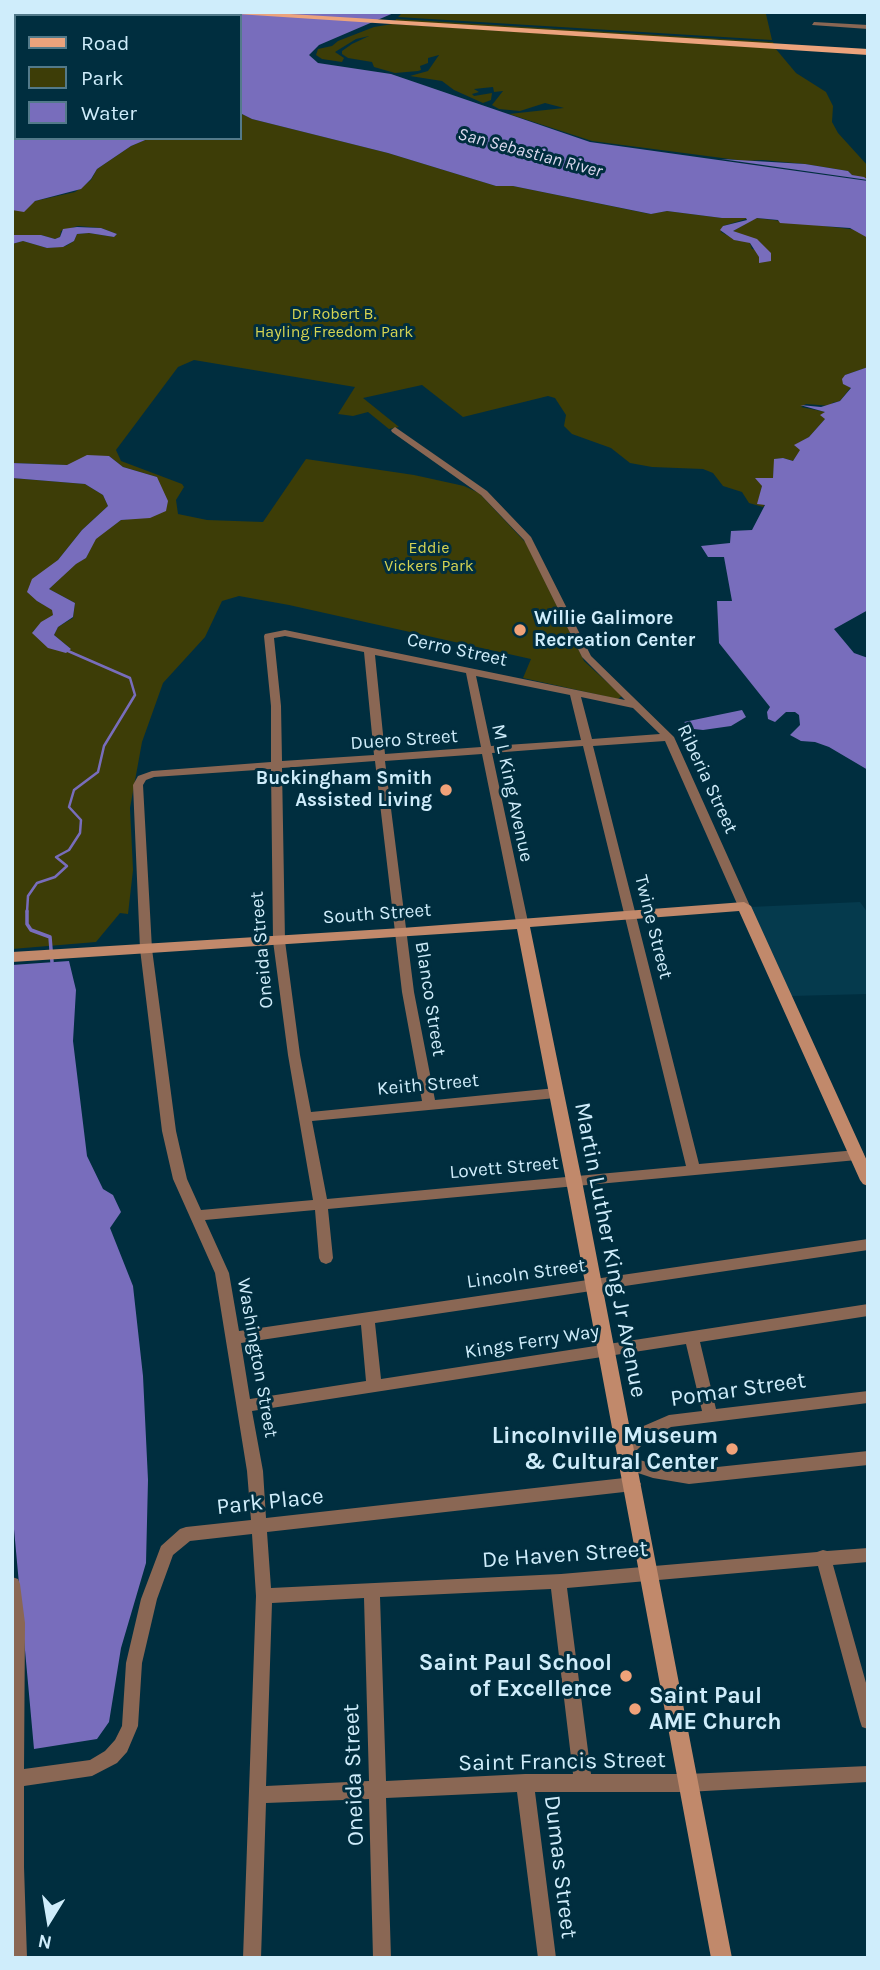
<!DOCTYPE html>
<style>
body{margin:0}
#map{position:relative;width:880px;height:1970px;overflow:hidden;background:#002e3f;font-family:Karla,sans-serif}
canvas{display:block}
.frame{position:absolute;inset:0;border:14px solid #cfedfb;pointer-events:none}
.legend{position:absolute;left:14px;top:14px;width:228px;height:126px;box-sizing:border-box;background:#002e3f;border:2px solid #537a8a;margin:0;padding:9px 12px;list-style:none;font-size:21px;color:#cfedfb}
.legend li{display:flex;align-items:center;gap:14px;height:35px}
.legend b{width:35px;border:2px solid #537a8a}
.north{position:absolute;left:14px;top:1886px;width:70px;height:70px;-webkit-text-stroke:5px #002e3f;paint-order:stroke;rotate:191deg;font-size:19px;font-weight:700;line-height:28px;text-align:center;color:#cfedfb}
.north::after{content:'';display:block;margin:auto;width:24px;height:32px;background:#cfedfb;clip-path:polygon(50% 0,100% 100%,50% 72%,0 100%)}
</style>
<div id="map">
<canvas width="880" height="1970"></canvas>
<div class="frame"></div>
<ul class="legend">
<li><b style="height:9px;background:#eca37c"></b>Road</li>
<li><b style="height:19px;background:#3d3d07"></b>Park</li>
<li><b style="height:19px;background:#786dbc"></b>Water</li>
</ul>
<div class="north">N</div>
</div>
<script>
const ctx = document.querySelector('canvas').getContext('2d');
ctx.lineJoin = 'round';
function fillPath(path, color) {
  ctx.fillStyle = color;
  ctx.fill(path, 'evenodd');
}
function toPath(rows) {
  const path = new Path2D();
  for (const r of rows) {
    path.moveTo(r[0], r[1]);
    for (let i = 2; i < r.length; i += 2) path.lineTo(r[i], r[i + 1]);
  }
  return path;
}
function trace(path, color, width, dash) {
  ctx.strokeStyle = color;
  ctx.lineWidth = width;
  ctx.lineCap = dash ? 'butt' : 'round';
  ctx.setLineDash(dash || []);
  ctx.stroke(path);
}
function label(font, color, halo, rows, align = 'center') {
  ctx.font = font + ' Karla,sans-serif';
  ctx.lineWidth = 6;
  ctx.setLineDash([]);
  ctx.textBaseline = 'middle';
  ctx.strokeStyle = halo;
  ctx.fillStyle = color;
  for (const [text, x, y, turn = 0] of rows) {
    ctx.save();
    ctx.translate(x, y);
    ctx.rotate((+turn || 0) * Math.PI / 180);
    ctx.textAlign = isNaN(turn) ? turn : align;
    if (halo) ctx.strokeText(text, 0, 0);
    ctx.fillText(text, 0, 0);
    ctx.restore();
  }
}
fillPath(toPath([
 [860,902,868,913,868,994,791,996,750,907]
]), '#053a4d');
fillPath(toPath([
 [403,12,770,12,766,14,772,40,398,17],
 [396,19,773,42,774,45,395,22],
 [392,24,775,48,796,73,826,92,833,106,832,122,838,133,868,166,868,179,852,175,848,171,805,164,762,160,745,161,592,141,509,114,564,108,545,103,520,111,499,109,492,105,503,91,494,92,493,87,474,89,479,92,472,94,474,96,492,93,491,100,483,103,454,90,442,81,410,76,428,71,439,55,428,58,428,63,420,66,421,70,418,71,395,73,374,67,372,62,348,58,342,54,342,51,352,44,369,36,356,39,335,52,344,58,342,62,322,59,316,55,318,49,332,46,338,41,374,27],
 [240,113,252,119,388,153,496,186,513,186,650,214,667,211,722,218,746,217,749,218,723,226,721,232,738,241,749,241,752,249,768,252,760,242,733,231,756,218,858,230,868,238,868,367,845,375,843,384,851,387,840,401,832,403,831,406,806,404,801,407,826,412,826,418,809,437,795,445,801,450,793,461,783,458,775,459,773,478,758,478,762,486,758,504,765,504,763,507,749,503,742,492,723,486,713,473,703,469,652,467,630,463,611,448,572,434,564,426,566,415,555,398,548,396,463,417,422,385,363,398,399,427,389,429,368,412,353,416,338,414,355,387,194,360,178,367,116,450,121,461,182,484,184,487,176,500,178,514,207,520,263,522,306,459,414,475,464,486,479,493,526,543,584,661,622,696,618,699,523,678,531,659,289,605,239,596,222,601,205,637,163,683,142,742,130,808,133,870,128,914,120,913,96,942,12,949,12,478,85,484,103,495,108,506,82,530,58,560,37,601,53,610,53,615,33,631,71,649,54,635,58,627,73,618,75,603,49,589,76,563,86,558,95,539,121,520,129,519,157,477,123,467,109,456,67,465,12,463,12,244,23,241,47,248,66,246,74,241,77,234,89,233,114,237,117,234,101,228,78,226,61,231,60,237,55,239,41,235,12,235,12,210,19,210,35,201,75,192,91,180,97,169,131,146,150,138,240,138]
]), '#3d3d07');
fillPath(toPath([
 [73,12,396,12,319,45,309,55,318,63,391,74,590,142,868,181,868,238,850,228,780,223,778,220,757,218,733,231,757,239,771,253,771,261,759,263,759,257,750,243,734,240,720,230,723,226,747,220,746,218,722,218,667,211,651,214,513,186,496,186,388,153,252,119,240,113,240,16,67,16],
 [16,40,16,138,150,138,131,146,97,169,91,179,81,189,35,201,24,212,12,210,12,41],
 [721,159,805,164,848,171,852,175,864,177,868,180],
 [77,227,101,228,117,234,114,237,89,233,77,234,74,241,63,247,47,248,23,241,12,244,12,235,41,235,55,239,60,237,63,229],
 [868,367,868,610,834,629,854,653,868,658,868,770,829,747,815,742,801,741,790,735,800,725,799,715,795,712,786,712,775,722,768,719,767,712,770,707,719,643,717,601,732,601,724,557,708,557,701,546,730,543,731,531,752,530,765,505,757,504,762,486,755,478,773,478,774,459,783,458,793,461,800,450,794,445,809,437,825,419,820,415,825,412,800,405,821,407,840,401,851,388,843,384,842,379,845,375],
 [87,455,109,456,123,467,157,477,168,501,166,511,150,518,121,520,96,539,86,558,76,564,49,589,75,603,73,617,58,627,54,635,71,649,66,653,48,648,32,633,41,622,53,615,52,610,37,601,27,592,32,579,58,560,82,530,108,506,103,495,85,484,12,478,12,463,67,465],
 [742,710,746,717,731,726,703,730,694,729,684,722],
 [69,961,76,990,73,1041,87,1156,103,1189,113,1195,121,1212,110,1228,133,1286,143,1376,148,1480,146,1563,121,1648,109,1722,97,1739,34,1749,12,1507,12,965]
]), '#786dbc');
trace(toPath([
 [27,912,28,896,37,883,55,877,67,866,56,857,69,850,80,833,81,820,69,807,74,790,98,772,104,746,135,695,130,678,68,651]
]), '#786dbc', 2.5);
trace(toPath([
 [27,911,27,924,31,930,50,937,52,962]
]), '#786dbc', 3.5);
fillPath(toPath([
 [814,22,868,25,868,29,812,25,814,22],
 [395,427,487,491,531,537,591,656,674,737,750,906,744,910,738,906,665,741,593,746,699,1164,857,1150,862,1151,864,1155,862,1159,857,1160,328,1209,333,1258,331,1262,326,1264,321,1262,319,1258,315,1210,205,1220,229,1273,239,1331,868,1239,868,1250,375,1323,381,1379,868,1304,868,1316,700,1342,716,1409,868,1391,868,1403,671,1427,649,1438,630,1457,653,1464,689,1470,868,1451,868,1465,689,1484,653,1478,623,1468,620,1463,624,1458,621,1457,618,1452,639,1428,669,1415,702,1411,686,1344,252,1411,263,1471,266,1518,633,1477,638,1479,641,1484,638,1489,633,1491,267,1532,271,1588,561,1574,817,1552,823,1550,827,1551,868,1548,868,1562,833,1565,868,1690,868,1729,862,1727,860,1721,818,1566,567,1588,591,1774,687,1774,868,1766,868,1782,687,1792,535,1792,556,1958,538,1958,517,1792,386,1798,391,1958,373,1958,369,1799,266,1803,261,1958,243,1958,256,1596,252,1534,190,1541,173,1555,157,1599,142,1663,138,1726,127,1752,117,1763,92,1776,24,1786,24,1867,27,1958,12,1958,12,1577,18,1579,20,1584,25,1623,24,1769,90,1760,105,1751,115,1740,122,1726,126,1663,141,1599,161,1546,180,1529,186,1527,251,1520,247,1471,215,1273,173,1179,162,1131,140,949,133,785,138,776,152,771,271,762,271,706,264,636,265,634,285,630,625,700,582,657,524,540,481,495,392,432,391,430,395,427],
 [285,636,364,652,374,755,282,761,281,706,274,638,285,636],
 [375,655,466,673,481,747,385,754,375,655],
 [476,676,570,695,581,740,491,746,476,676],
 [581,697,633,708,660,734,592,739,581,697],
 [583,746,686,1166,327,1199,312,1121,556,1098,561,1096,562,1093,561,1090,556,1088,435,1100,414,992,385,761,482,754,516,922,522,926,528,922,492,753,583,746],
 [375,761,402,992,422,1101,311,1112,300,1055,285,941,282,768,375,761],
 [271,769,273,941,288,1055,313,1200,201,1210,187,1179,176,1131,152,949,143,785,146,780,154,777,271,769],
 [361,1325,366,1381,250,1399,241,1343,361,1325],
 [551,1589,573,1774,525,1774,386,1781,380,1597,551,1589],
 [364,1598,369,1781,266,1786,272,1603,364,1598]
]), '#8a6754');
fillPath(toPath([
 [744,902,751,906,868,1163,868,1186,863,1184,860,1180,739,911,530,927,582,1181,732,1958,711,1958,566,1181,517,929,12,962,12,952,402,928,744,902]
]), '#c1896b');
fillPath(toPath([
 [206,12,257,12,868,49,868,55,206,12]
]), '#eca37c');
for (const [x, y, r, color] of [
 [520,630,7,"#f0a279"],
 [446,790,7,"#f0a279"],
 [732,1449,7,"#f0a279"],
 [626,1676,7,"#f0a279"],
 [635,1709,7,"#f0a279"]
]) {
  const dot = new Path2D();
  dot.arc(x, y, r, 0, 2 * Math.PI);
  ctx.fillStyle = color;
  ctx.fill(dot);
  trace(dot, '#002e3f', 2.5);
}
label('16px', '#d5d453', '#002e3f', [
 ["Dr Robert B.",334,314],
 ["Hayling Freedom Park",334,332],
 ["Eddie",429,548],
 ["Vickers Park",429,566]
]);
label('italic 18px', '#dad9ef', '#002e3f', [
 ["San Sebastian River",530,153,15]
]);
label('bold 19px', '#cfedfb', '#002e3f', [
 ["Willie Galimore",534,619],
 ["Recreation Center",534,641],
 ["Buckingham Smith",432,779,"right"],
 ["Assisted Living",432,801,"right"]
], 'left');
label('19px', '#cfedfb', '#002e3f', [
 ["Cerro Street",457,650,12],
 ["Duero Street",404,740,-4],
 ["Riberia Street",707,779,65],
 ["M L King Avenue",512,793,78],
 ["South Street",377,914,-4],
 ["Twine Street",653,927,76],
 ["Oneida Street",262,950,-95],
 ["Blanco Street",430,999,81],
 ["Keith Street",428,1085,-5],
 ["Lovett Street",504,1168,-5],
 ["Lincoln Street",526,1274,-8],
 ["Kings Ferry Way",532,1342,-9],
 ["Washington Street",257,1358,80]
]);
label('23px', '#cfedfb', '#002e3f', [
 ["Martin Luther King Jr Avenue",610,1250,79],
 ["Pomar Street",738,1390,-8],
 ["Park Place",270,1502,-6],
 ["De Haven Street",565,1555,-4],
 ["Saint Francis Street",562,1762,-1],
 ["Oneida Street",354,1775,-92],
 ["Dumas Street",560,1867,83]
]);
label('bold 23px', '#cfedfb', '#002e3f', [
 ["Lincolnville Museum",718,1436],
 ["& Cultural Center",718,1462],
 ["Saint Paul School",612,1663],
 ["of Excellence",612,1689],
 ["Saint Paul",649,1696,"left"],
 ["AME Church",649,1722,"left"]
], 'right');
</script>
